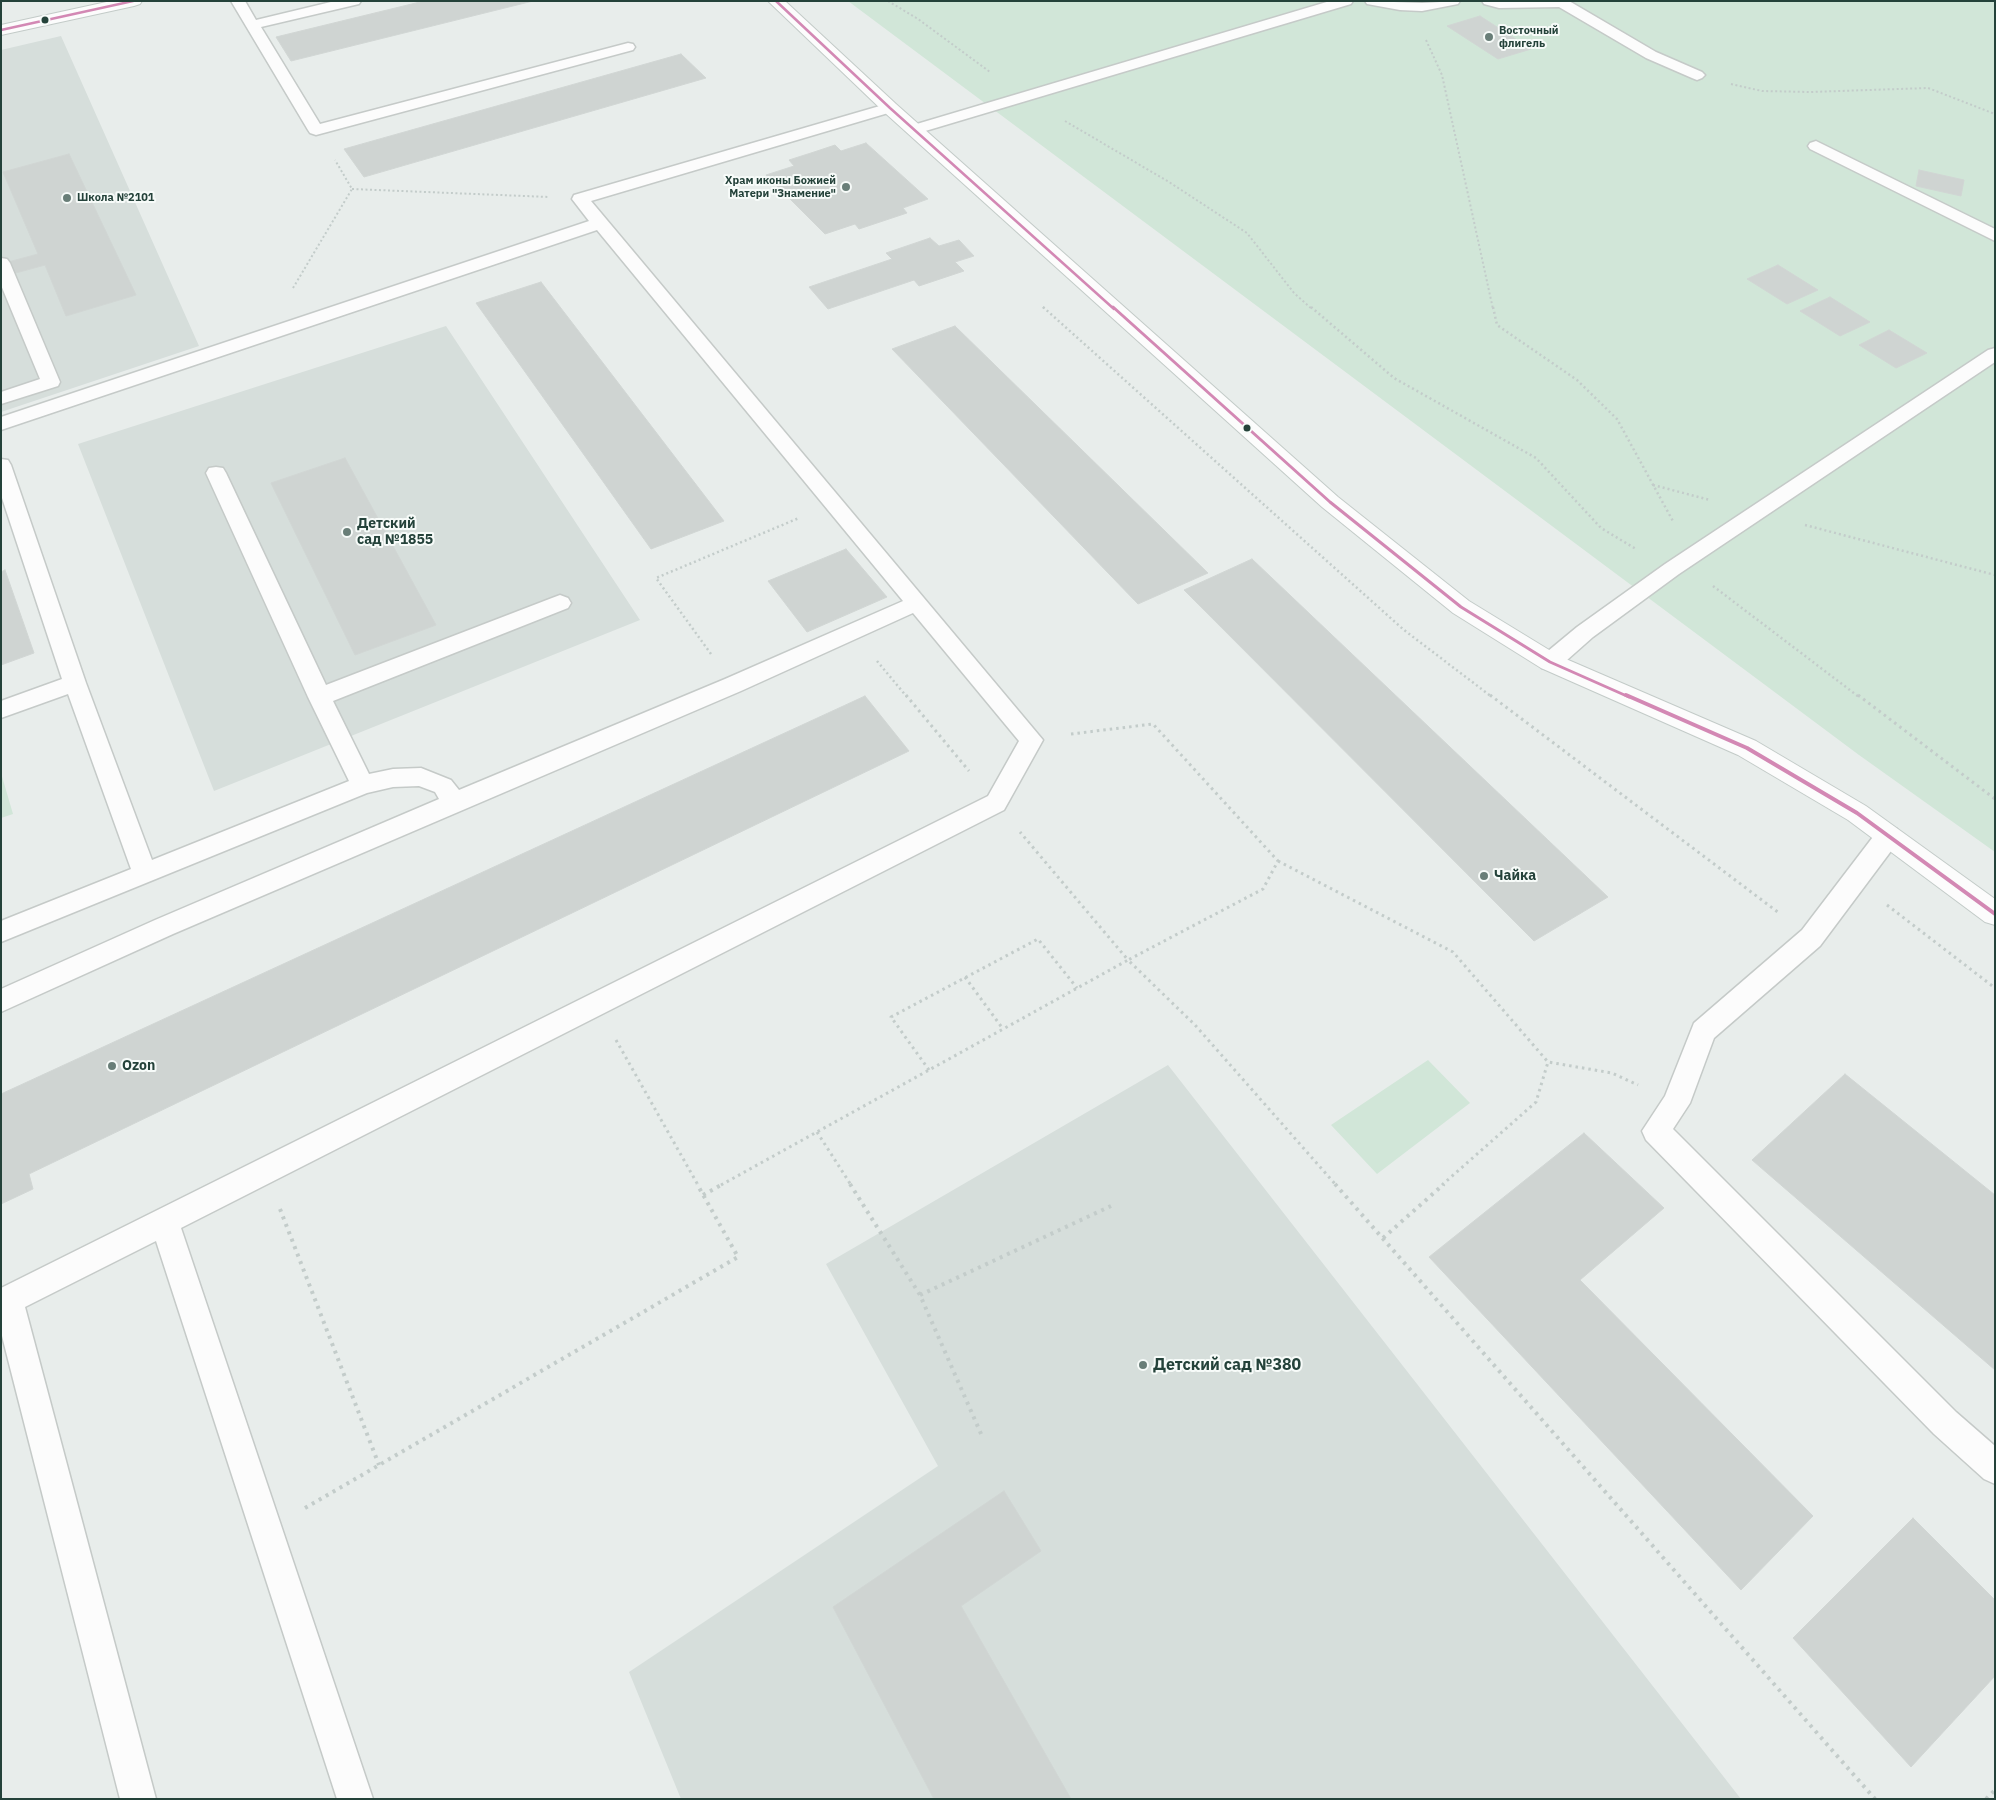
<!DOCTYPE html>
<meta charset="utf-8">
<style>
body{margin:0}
#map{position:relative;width:1996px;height:1800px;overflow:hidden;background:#e8edeb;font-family:"IBM Plex Sans",sans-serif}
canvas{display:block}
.frame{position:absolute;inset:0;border:2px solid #24423a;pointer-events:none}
</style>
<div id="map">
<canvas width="1996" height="1800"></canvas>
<div class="frame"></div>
</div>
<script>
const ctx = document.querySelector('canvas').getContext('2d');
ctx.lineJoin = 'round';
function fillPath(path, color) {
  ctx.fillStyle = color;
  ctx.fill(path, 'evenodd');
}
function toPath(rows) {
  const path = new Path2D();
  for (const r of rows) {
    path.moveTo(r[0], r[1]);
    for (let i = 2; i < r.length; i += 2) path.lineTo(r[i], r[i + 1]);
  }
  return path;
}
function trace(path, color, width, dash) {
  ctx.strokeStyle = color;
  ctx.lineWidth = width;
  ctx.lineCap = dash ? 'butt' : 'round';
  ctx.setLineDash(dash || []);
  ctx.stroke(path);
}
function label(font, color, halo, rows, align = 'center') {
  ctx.font = font + ' "IBM Plex Sans",sans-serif';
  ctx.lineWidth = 4;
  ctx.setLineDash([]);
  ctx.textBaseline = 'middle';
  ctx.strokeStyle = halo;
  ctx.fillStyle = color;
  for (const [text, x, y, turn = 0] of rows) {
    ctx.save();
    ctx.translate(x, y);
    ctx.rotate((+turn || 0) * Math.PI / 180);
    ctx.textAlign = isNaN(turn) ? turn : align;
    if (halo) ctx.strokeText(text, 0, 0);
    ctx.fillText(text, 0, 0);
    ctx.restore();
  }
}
fillPath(toPath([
 [61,36,199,346,1,412,1,50],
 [446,326,640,620,214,791,78,444],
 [1168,1065,1741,1799,681,1799,629,1672,938,1466,826,1264]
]), '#d6dedb');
fillPath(toPath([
 [848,1,1995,1,1995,852,1859,755],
 [1,773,13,814,1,818],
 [1428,1060,1470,1103,1377,1174,1331,1125]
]), '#d1e6d8');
const building = toPath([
 [424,1,533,1,291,61,276,37,424,1],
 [1480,16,1531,49,1498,59,1447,26,1480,16],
 [681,54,706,78,364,177,344,149,681,54],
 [866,143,928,199,903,208,907,213,859,229,855,224,825,234,766,175,794,166,789,160,814,152,835,145,841,151,866,143],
 [69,154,136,295,66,316,45,265,1,277,1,264,38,254,3,172,69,154],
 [1919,170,1964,180,1961,196,1916,186,1919,170],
 [930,238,939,246,959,240,974,256,955,262,964,271,919,286,914,280,828,309,809,287,892,259,886,253,930,238],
 [1778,265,1818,290,1787,304,1747,279,1778,265],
 [541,282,724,521,651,549,476,303,541,282],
 [1830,297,1870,322,1840,336,1800,311,1830,297],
 [955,326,1208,573,1138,604,892,349,955,326],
 [1889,330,1927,353,1896,368,1859,345,1889,330],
 [345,458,436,625,355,655,271,483,345,458],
 [846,549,887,597,807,632,768,581,846,549],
 [1252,559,1608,897,1534,941,1184,590,1252,559],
 [5,570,34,653,1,665,1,572,5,570],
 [865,696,909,751,29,1174,33,1189,1,1204,1,1094,865,696],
 [1845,1074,1995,1195,1995,1370,1752,1160,1845,1074],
 [1584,1133,1664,1208,1580,1280,1813,1516,1741,1590,1429,1257,1584,1133],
 [1004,1491,1041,1551,961,1606,1071,1799,934,1799,833,1607,1004,1491],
 [1913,1518,1995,1600,1995,1676,1911,1767,1793,1638,1913,1518]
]);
fillPath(building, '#cfd4d2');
trace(building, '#d1d6d4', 1);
const lane = toPath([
 [231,1,245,1,256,20,335,1,361,1,359,4,261,27,320,124,628,43,633,44,635,47,633,50,316,135,310,133,308,130,231,1],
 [1330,1,1353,1,1351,4,922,132,916,134,910,132,908,129,910,126,1330,1],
 [1365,1,1422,3,1460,1,1458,4,1422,11,1400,10,1367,4,1365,1],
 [1482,1,1569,1,1656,52,1702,72,1705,75,1702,78,1697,80,1692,78,1646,58,1559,7,1499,8,1484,4,1482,1],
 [890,103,895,105,898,108,895,111,591,201,1043,740,1004,810,181,1228,373,1799,337,1799,156,1241,25,1307,156,1799,120,1799,1,1332,1,1288,988,796,1019,741,913,613,741,691,173,934,1,1012,1,989,155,920,439,799,435,792,419,786,393,787,367,793,1,942,1,921,131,869,68,694,1,718,1,701,62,679,1,495,1,459,8,460,11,465,86,683,152,860,349,781,308,697,206,473,209,468,216,467,223,468,226,473,326,685,552,598,560,595,568,598,571,603,568,608,333,701,369,774,393,769,421,768,451,780,459,790,725,679,903,601,597,230,1,430,1,417,589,221,572,199,574,195,890,103],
 [1816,141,1995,229,1995,241,1810,149,1808,146,1810,143,1816,141],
 [1,258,7,259,10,263,60,382,58,386,1,404,1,392,40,379,1,285,1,258],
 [1995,348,1995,362,1679,574,1593,637,1558,668,1550,670,1542,668,1539,662,1542,656,1577,627,1665,564,1988,350,1995,348],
 [1888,826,1897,829,1900,836,1897,843,1820,946,1714,1038,1690,1103,1673,1129,1956,1412,1995,1446,1995,1484,1984,1479,1934,1434,1646,1140,1642,1131,1665,1096,1694,1023,1802,930,1879,829,1888,826]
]);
const secondary = toPath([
 [111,1,142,1,140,4,134,6,1,35,1,25,111,1],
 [768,1,785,1,896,104,1338,497,1469,601,1559,656,1756,741,1866,806,1995,899,1995,925,1985,922,1848,820,1738,755,1541,668,1453,613,1322,507,884,112,768,1]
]);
trace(lane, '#c5cac8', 3);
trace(secondary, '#c3cbc8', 2);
trace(toPath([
 [888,1,918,19,990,72],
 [1426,40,1442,75,1493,309],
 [1731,84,1762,91,1810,92,1928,88,1995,114],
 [1065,121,1169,182,1247,233,1294,293,1312,309],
 [352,189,549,197],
 [293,288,352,189,335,160],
 [1043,307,1045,309]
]), '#c3ccca', 2, [2, 2.5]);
trace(toPath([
 [1043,307,1404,630,1492,697],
 [1311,307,1394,378,1536,458,1601,528,1636,549],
 [1493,307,1497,325,1577,380,1617,419,1674,523],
 [1653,485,1710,500],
 [1805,525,1995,575],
 [1713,586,1859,697],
 [711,654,656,578,799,518],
 [877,661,907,697]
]), '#c3ccca', 2.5, [2, 3]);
trace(toPath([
 [906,695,969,771],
 [1490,695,1779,913],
 [1858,695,1995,799],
 [1071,734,1153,724,1278,861,1263,889,1128,960,1195,1025,1336,1185],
 [1278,861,1453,952,1548,1062,1612,1073,1638,1085],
 [1887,905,1995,988],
 [965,977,1003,1029],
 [616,1040,698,1185],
 [929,1070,891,1017,1038,939,1077,988],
 [817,1132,851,1185],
 [721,1185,1128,960,1020,832],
 [1442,1185,1536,1102,1548,1062]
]), '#c3ccca', 3, [2.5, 4]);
trace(toPath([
 [850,1184,920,1295,982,1436],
 [1335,1184,1875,1799],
 [703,1195,723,1184],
 [280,1209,379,1465],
 [1383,1238,1444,1184],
 [920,1295,1111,1206],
 [305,1508,738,1257,697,1184],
 [1986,1799,1995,1790]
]), '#c3ccca', 4, [3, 5]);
fillPath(lane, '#fcfcfc');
fillPath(secondary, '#fcfcfc');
trace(toPath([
 [776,1,890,108,1114,309],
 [1,30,133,1]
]), '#d388b4', 2.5);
trace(toPath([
 [1113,307,1330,502,1461,607,1550,662,1629,697]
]), '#d388b4', 3);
trace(toPath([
 [1626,695,1747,748,1857,813,1995,914]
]), '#d388b4', 4);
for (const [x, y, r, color] of [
 [45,20,4.5,"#24423a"],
 [1489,37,5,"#697e78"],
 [846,187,5,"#697e78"],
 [67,198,5,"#697e78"],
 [1247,428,4.5,"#24423a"],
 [347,532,5,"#697e78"],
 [1484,876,5,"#697e78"],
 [112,1066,5,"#697e78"],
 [1143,1365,5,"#697e78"]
]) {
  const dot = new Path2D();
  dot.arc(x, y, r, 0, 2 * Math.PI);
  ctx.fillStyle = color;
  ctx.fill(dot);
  trace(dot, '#f7fbf9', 2);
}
label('bold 11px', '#24423a', '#f7fbf9', [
 ["Восточный",1499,31],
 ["флигель",1499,44],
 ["Храм иконы Божией",836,181,"right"],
 ["Матери \"Знамение\"",836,194,"right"],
 ["Школа №2101",77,198]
], 'left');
label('bold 14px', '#24423a', '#f7fbf9', [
 ["Детский",357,524],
 ["сад №1855",357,540],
 ["Чайка",1494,876],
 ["Ozon",122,1066]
], 'left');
label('bold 16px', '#24423a', '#f7fbf9', [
 ["Детский сад №380",1153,1365]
], 'left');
</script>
